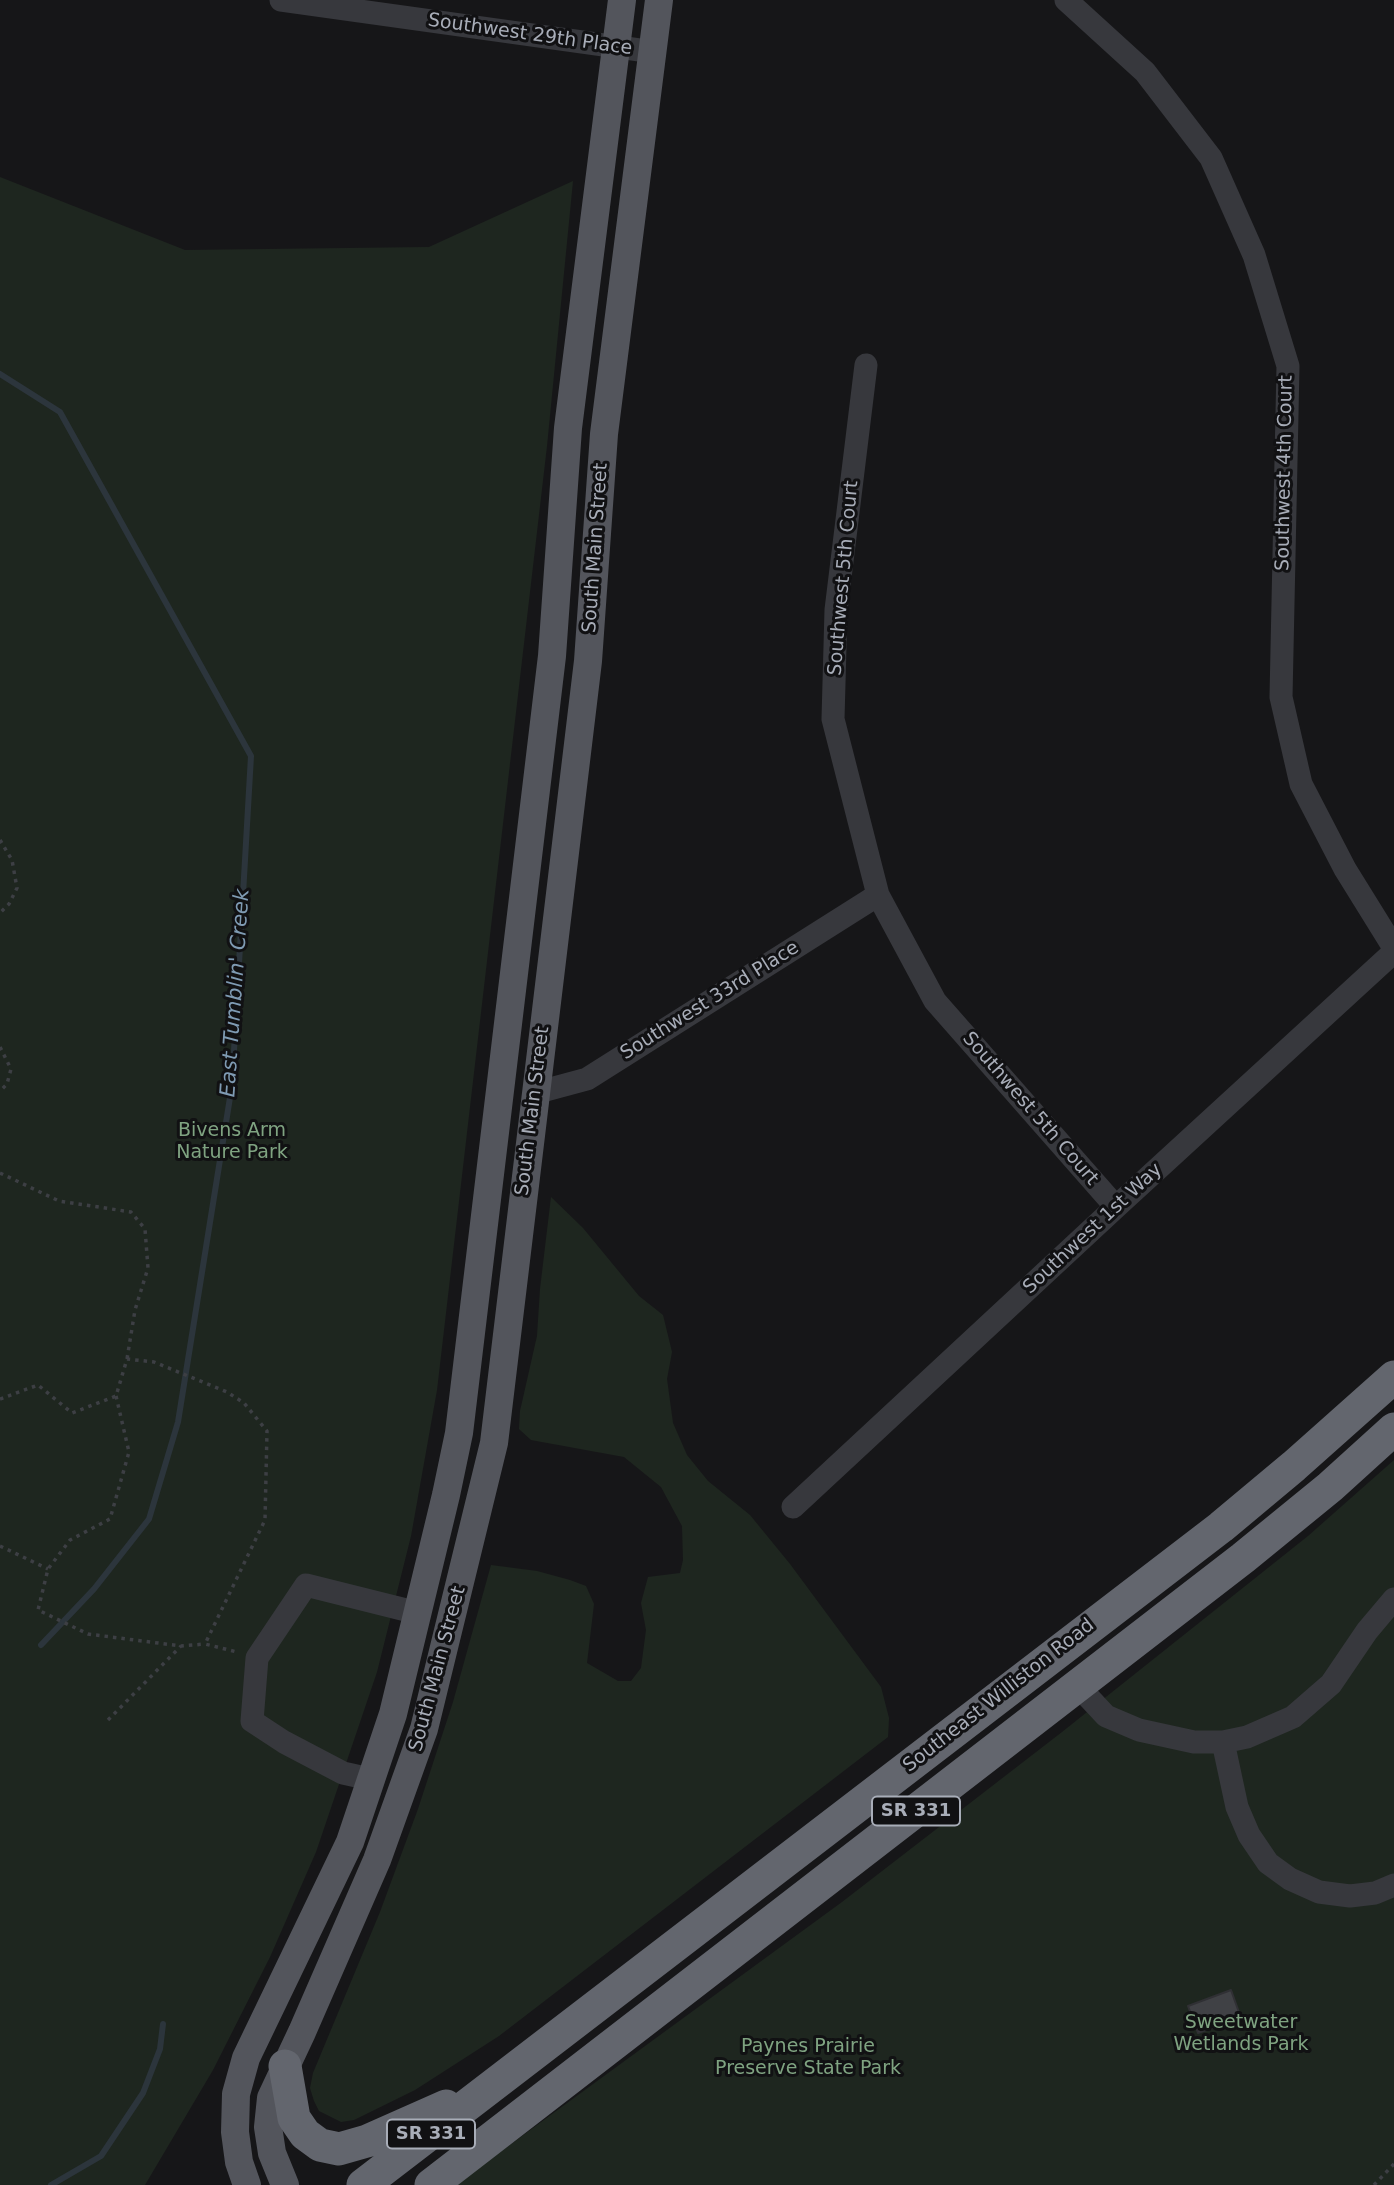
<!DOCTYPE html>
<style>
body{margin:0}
canvas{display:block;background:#161618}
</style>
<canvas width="1394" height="2185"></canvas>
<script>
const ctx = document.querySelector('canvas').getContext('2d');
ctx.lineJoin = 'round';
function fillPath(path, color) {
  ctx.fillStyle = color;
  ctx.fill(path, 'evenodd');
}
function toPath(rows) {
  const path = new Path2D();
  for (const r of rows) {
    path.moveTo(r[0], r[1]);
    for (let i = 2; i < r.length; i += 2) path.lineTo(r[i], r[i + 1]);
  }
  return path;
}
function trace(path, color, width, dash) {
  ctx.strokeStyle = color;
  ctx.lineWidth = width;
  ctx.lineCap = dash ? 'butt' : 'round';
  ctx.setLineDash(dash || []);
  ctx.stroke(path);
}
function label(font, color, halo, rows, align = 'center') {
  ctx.font = font + ' "DejaVu Sans",sans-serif';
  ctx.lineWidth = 6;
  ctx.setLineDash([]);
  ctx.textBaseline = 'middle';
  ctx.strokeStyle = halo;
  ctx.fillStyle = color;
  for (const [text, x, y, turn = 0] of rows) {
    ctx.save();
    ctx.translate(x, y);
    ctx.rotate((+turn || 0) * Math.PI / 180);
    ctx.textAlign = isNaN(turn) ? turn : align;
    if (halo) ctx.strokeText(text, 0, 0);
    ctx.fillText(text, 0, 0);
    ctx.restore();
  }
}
fillPath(toPath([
 [0,177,185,250,429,247,573,181,547,446,437,1390,411,1536,377,1672,316,1852,270,1957,213,2070,145,2185,0,2185],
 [551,1197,583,1228,639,1296,663,1315,672,1352,667,1379,673,1423,687,1455,708,1481,750,1515,790,1564,881,1687,889,1718,888,1737,499,2036,415,2090,354,2120,341,2122,319,2111,314,2101,310,2088,313,2073,380,1912,418,1809,453,1702,491,1565,537,1571,570,1580,586,1586,594,1604,587,1663,618,1681,631,1681,641,1668,646,1630,641,1603,648,1577,680,1573,683,1560,682,1526,661,1487,624,1457,531,1440,519,1429,520,1411,537,1336,540,1289],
 [1394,1460,1394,2185,455,2185,842,1902,1062,1732,1308,1536]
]), '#1e261f');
trace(toPath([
 [0,374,60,412,251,756,232,1085,178,1422,149,1519,94,1589,41,1645],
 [51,2185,101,2156,143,2093,160,2049,163,2024]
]), '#2c353c', 6);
const building = toPath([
 [1231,1990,1241,2018,1198,2033,1188,2006,1231,1990]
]);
fillPath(building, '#404145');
trace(building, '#303034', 2);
trace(toPath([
 [0,840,12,860,17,888,9,904,0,913],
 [0,1047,11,1069,7,1084,0,1091],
 [0,1173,59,1201,131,1212,145,1229,148,1268,135,1310,127,1359],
 [116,1396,129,1452,110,1519,70,1540,48,1569,38,1610,88,1634,181,1646,205,1644],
 [0,1399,38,1385,72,1413,116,1396,127,1359,154,1362,227,1392,244,1403,267,1431,265,1520,205,1644,237,1652],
 [0,1546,48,1569],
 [108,1720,181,1646],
 [1374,2185,1394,2164]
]), '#3d3f44', 3.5, [3.5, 5]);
trace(toPath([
 [281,0,654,52],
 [1066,0,1145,72,1211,158,1254,255,1288,366,1281,697,1301,784,1345,869,1394,948],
 [866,365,836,610,833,719,878,895,935,1001,1116,1207],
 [535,1093,587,1079,878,895],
 [793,1507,1116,1207,1394,952],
 [1078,1686,1106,1716,1139,1730,1194,1742,1223,1742,1247,1737,1293,1717,1331,1684,1367,1631,1394,1599],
 [1223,1742,1237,1807,1249,1835,1268,1863,1290,1879,1319,1892,1350,1896,1375,1893,1394,1885],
 [370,1779,343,1773,284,1742,252,1721,257,1658,306,1585,418,1613]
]), '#37383d', 23);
trace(toPath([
 [247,2185,239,2162,235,2132,236,2094,246,2058,350,1842,393,1714,446,1495,459,1433,552,656,568,428,622,0],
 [285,2185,272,2153,268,2127,271,2098,302,2032,377,1860,424,1729,494,1443,588,661,604,434,659,0]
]), '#53555c', 28);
trace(toPath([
 [285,2066,294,2118,305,2134,320,2145,339,2149,367,2141,446,2106],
 [363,2185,1221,1527,1294,1466,1394,1377],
 [431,2185,1243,1558,1330,1487,1394,1429]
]), '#63666e', 33);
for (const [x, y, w] of [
 [916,1811,88],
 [431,2134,88]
]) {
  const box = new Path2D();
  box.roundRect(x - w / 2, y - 14.5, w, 29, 5);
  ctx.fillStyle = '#111113';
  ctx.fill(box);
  trace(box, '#a8adb8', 2);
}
label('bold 18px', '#a8adb8', null, [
 ["SR 331",916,1811],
 ["SR 331",431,2134]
]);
label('19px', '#a8adb8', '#111113', [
 ["Southwest 29th Place",530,35,8],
 ["Southwest 4th Court",1285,473,-89],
 ["South Main Street",596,548,-86],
 ["Southwest 5th Court",844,578,-85],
 ["Southwest 33rd Place",710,1001,-32],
 ["Southwest 5th Court",1030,1109,49],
 ["South Main Street",533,1111,-83],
 ["Southwest 1st Way",1093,1229,-43],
 ["South Main Street",438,1669,-75],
 ["Southeast Williston Road",999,1696,-38]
]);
label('19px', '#7fa381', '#111113', [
 ["Bivens Arm",232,1131],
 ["Nature Park",232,1153],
 ["Sweetwater",1241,2023],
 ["Wetlands Park",1241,2045],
 ["Paynes Prairie",808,2047],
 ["Preserve State Park",808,2069]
]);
label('italic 21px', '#7f9bb3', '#111113', [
 ["East Tumblin' Creek",236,993,-86]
]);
</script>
